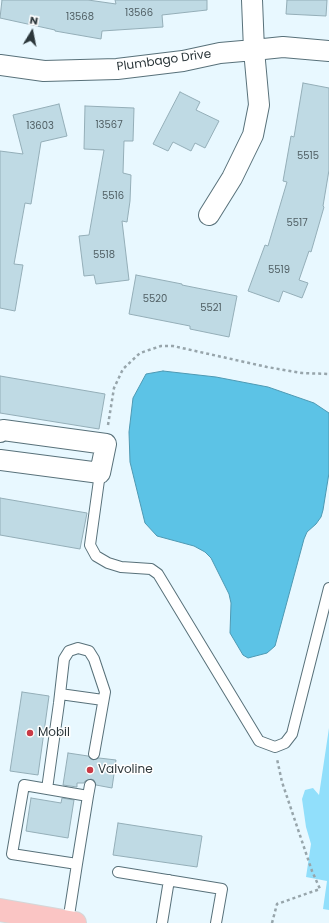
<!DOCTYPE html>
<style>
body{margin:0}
#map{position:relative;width:329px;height:923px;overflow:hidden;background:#e8f8ff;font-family:Poppins,sans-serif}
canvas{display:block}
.north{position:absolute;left:12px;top:12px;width:40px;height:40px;-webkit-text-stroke:3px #fff;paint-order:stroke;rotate:10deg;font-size:11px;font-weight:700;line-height:16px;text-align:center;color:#2c373b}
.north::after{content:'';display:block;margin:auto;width:14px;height:18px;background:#2c373b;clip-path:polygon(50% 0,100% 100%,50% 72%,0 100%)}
</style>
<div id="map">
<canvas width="329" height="923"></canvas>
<div class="north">N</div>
</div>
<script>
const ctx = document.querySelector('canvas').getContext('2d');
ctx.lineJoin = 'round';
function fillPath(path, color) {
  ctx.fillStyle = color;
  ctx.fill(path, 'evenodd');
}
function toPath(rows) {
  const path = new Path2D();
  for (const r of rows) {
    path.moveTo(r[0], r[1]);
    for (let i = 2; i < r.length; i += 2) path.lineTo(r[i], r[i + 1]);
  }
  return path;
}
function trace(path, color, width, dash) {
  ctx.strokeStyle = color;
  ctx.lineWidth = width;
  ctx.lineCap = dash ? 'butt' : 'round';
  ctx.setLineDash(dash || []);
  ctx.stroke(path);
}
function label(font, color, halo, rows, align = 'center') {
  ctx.font = font + ' Poppins,sans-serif';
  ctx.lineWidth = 3;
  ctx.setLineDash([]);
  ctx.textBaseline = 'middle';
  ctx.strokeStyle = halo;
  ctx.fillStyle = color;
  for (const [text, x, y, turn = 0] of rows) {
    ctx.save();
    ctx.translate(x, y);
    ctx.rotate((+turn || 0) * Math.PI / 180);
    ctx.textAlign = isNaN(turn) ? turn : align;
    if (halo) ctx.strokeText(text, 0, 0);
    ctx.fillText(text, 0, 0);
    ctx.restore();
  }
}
fillPath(toPath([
 [329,728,329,910,323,909,327,881,306,877,311,844,306,827,302,799,305,790,313,788,319,795]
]), '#91dffb');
const water = toPath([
 [163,371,216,377,268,387,314,403,329,413,329,473,323,510,321,517,316,524,307,532,304,539,275,646,267,653,248,658,243,655,230,633,231,603,229,594,211,558,205,552,194,546,157,536,145,523,130,462,129,432,133,398,146,374,163,371]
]);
fillPath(water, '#5cc3e6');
trace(water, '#4e99b3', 1);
const building = toPath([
 [2,0,88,0,116,4,115,0,207,0,207,10,162,15,163,27,102,31,101,39,55,31,55,30,0,18,2,0],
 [287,0,327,0,326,16,286,14,287,0],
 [303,83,329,88,329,170,323,206,324,207,311,252,309,251,299,280,308,283,302,298,283,291,279,302,248,291,265,245,268,246,287,182,283,181,291,136,294,137,303,83],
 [180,92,200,102,196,110,219,121,205,148,195,143,191,151,173,142,168,151,153,144,180,92],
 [59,104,67,136,41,142,31,204,25,203,14,264,23,265,15,311,0,308,0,151,23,154,13,115,59,104],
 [85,106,134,108,133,141,124,141,123,173,131,175,130,201,127,222,122,221,129,280,96,284,94,275,84,276,79,236,89,235,104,150,84,149,85,106],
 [136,275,182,284,182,285,237,296,229,337,190,329,190,326,129,314,136,275],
 [0,376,105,394,99,429,0,413,0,376],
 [0,498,87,513,80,549,0,535,0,498],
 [22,692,49,696,38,775,10,771,22,692],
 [68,753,88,756,93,760,99,758,116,760,112,788,96,785,94,780,91,779,85,781,84,783,77,783,77,787,63,785,68,753],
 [31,798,61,803,62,798,74,800,68,838,26,831,31,798],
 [118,823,202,836,197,867,113,855,118,823]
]);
fillPath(building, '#bfdae4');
trace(building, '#94aeb8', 1);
const service = toPath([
 [100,473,90,545,96,556,108,563,121,567,151,569,158,574,259,741,275,747,285,743,292,734,329,588],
 [60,694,103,700],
 [47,789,59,703,64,659,69,651,78,648,89,651,94,659,105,692,94,754],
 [88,796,90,785],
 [118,872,222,889,216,923],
 [68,922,77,864,88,796,24,785,12,854,77,864],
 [162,923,169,880]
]);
const minor = toPath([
 [0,65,44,71,117,69,183,61,220,53,254,50,283,47,329,51],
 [209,215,232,178,253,135,259,105,254,50,252,0],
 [0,432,3,430,106,444,100,473,0,460]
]);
const primary = toPath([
 [0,910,75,923]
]);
trace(service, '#58717a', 12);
trace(minor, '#58717a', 22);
trace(primary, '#d5d7d8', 24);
trace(toPath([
 [108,425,114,388,123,369,140,353,161,346,173,346,267,367,302,373,329,374],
 [272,923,277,904,320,889,312,871,282,782,277,759]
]), '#97a5ab', 2.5, [3, 3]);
trace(service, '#fff', 10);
trace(minor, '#fff', 20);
trace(primary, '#fac5c4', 22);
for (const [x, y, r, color] of [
 [30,733,4,"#c93a45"],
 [90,770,4,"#c93a45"]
]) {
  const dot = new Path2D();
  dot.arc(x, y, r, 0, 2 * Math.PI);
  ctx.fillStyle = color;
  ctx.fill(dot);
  trace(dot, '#fff', 1.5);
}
label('10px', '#516065', null, [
 ["13566",139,13],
 ["13568",80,17],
 ["13567",109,125],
 ["13603",40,126],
 ["5515",308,156],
 ["5516",113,196],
 ["5517",297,223],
 ["5518",104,255],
 ["5519",279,270],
 ["5520",155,299],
 ["5521",211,308]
]);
label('12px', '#2c373b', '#fff', [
 ["Plumbago Drive",164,61,-8]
]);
label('12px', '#2c373b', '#fff', [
 ["Mobil",38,733],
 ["Valvoline",98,770]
], 'left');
</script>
